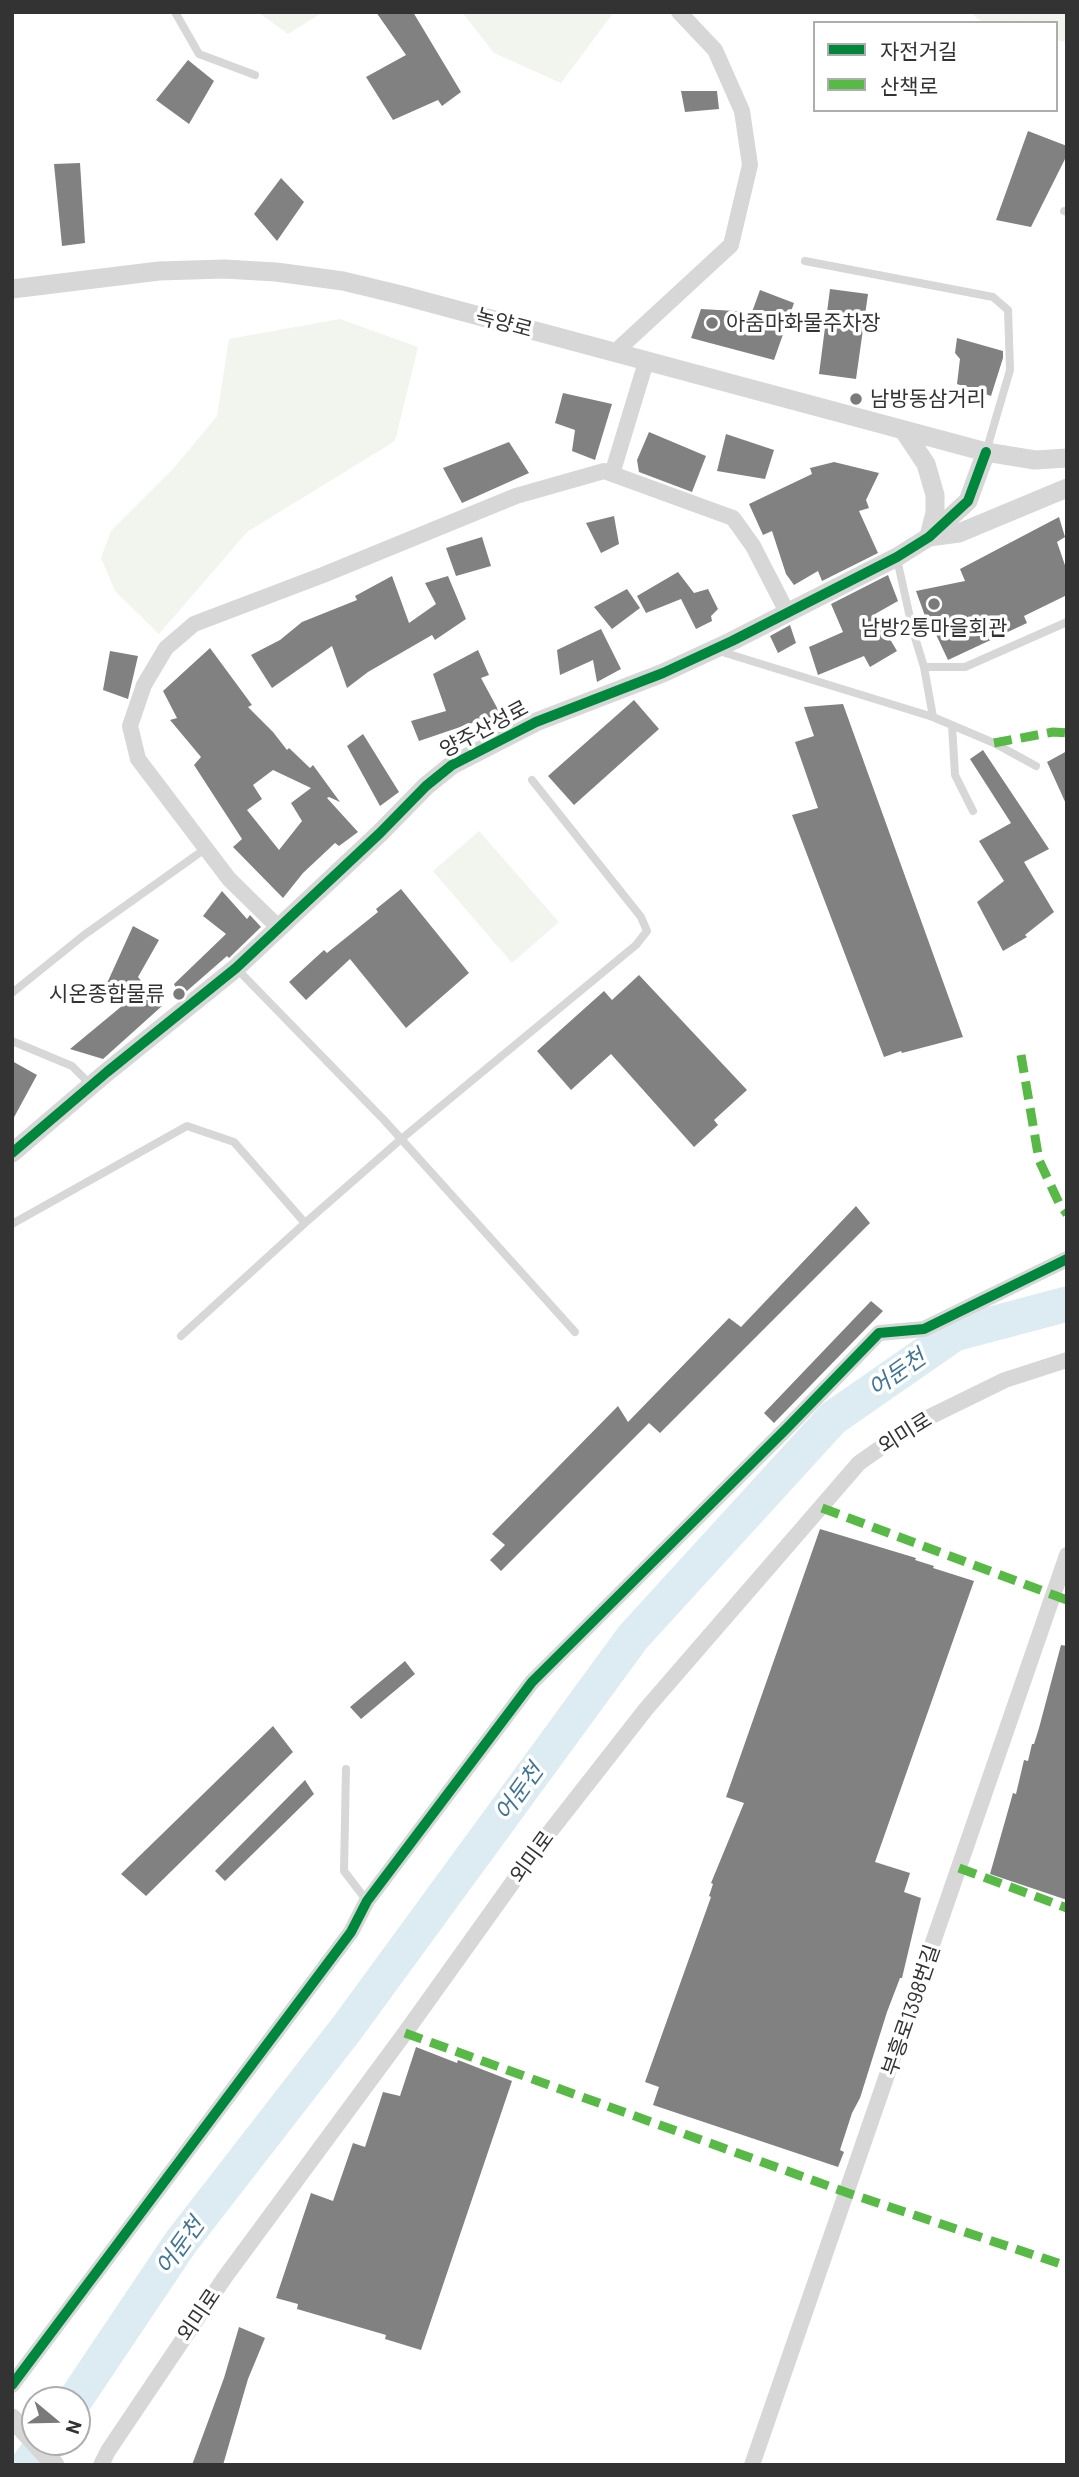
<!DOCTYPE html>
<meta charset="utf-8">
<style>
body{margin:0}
#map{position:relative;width:1079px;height:2477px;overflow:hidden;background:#fff;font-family:Barlow,"Noto Sans KR",sans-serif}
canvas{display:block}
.frame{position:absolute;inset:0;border:14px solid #333;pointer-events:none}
.legend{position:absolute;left:813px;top:21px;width:245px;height:91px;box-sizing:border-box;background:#fff;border:2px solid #adadad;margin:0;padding:9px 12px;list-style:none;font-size:21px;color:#333}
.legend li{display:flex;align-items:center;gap:14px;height:35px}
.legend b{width:35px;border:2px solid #adadad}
.north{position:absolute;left:21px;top:2386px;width:70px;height:70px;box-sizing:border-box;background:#fff;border:2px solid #adadad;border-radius:50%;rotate:109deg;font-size:19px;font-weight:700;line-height:28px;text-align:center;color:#333}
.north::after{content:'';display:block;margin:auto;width:24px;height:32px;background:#7a7a7a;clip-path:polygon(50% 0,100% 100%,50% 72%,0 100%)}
</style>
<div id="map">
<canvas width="1079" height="2477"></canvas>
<div class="frame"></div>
<ul class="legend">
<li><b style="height:9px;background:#00873e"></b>자전거길</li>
<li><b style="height:9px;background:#58b947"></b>산책로</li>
</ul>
<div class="north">N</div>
</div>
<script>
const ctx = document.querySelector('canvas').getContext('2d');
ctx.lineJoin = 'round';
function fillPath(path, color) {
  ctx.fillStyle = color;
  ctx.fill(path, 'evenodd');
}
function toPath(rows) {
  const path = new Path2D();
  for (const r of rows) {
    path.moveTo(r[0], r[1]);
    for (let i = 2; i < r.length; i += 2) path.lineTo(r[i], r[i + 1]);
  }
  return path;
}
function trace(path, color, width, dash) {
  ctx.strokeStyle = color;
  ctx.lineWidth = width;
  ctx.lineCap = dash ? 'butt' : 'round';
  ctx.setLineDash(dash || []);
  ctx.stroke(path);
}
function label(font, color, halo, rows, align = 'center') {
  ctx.font = font + ' Barlow,"Noto Sans KR",sans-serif';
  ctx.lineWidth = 7;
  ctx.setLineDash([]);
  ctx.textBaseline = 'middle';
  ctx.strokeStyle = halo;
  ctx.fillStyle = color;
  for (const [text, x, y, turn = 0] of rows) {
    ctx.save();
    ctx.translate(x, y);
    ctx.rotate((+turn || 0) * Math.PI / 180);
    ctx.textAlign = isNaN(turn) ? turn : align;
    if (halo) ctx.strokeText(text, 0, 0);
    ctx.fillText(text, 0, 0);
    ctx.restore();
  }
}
fillPath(toPath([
 [258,12,323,12,288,34],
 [462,12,614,12,561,83,494,53],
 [970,12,1067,12,1067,42,1056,40,1056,23,983,23],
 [340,319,418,347,395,441,247,532,159,634,115,591,101,558,111,531,174,468,217,416,229,339],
 [479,831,559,922,512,963,433,871]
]), '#f1f5ed');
trace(toPath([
 [75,2400,181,2242,347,2028,633,1637,833,1418,954,1334,1067,1304],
 [28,2465,45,2442]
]), '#ddebf3', 35);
fillPath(toPath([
 [376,12,413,12,461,92,442,106,438,100,393,120,366,77,406,55],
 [188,60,214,81,189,124,156,100],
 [681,91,717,91,719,109,685,112],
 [1028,131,1067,146,1067,155,1031,227,996,220],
 [80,163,85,243,62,246,54,164],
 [281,178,304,202,277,241,254,214],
 [830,289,868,294,856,379,819,374],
 [760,290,794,303,774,360,691,338,701,309,752,312],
 [957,338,1003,351,1003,358,991,396,957,384,960,359,955,353],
 [563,393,612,404,595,460,572,451,575,430,555,423],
 [649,432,706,456,692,492,639,472,637,460],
 [726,434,774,450,765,479,717,471],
 [509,442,529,473,462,503,443,468],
 [834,462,879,473,866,500,869,508,859,511,878,553,822,581,818,571,794,585,786,574,772,531,763,535,749,504,812,474,810,468],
 [614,516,619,544,601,553,586,523],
 [1059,517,1065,537,1057,542,1067,571,1067,595,1024,616,1027,623,948,660,932,626,929,627,916,591,965,581,960,569],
 [482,537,491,566,456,576,446,548],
 [678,572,694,593,708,589,718,609,711,616,712,621,696,629,681,599,646,613,637,596],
 [888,575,898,601,875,614,897,651,870,667,864,656,818,675,809,647,843,632,831,604],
 [392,576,409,623,436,604,425,583,448,576,466,619,435,640,432,635,368,672,347,688,332,646,272,688,251,655,280,640,302,622,357,600,355,596],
 [627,589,640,608,612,629,594,607],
 [790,625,796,643,778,653,770,636],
 [601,629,621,669,597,682,593,660,560,675,557,650],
 [210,648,252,705,248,707,273,732,287,750,289,748,310,768,313,765,340,802,329,797,327,798,358,832,339,846,335,843,303,873,283,898,233,847,242,839,194,765,201,757,170,720,177,718,163,691],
 [273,770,311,788,291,803,302,821,279,850,247,810,262,799,253,785],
 [478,650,489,675,481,678,502,717,476,725,475,722,419,741,411,721,446,711,433,674],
 [110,651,138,656,128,699,103,690],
 [634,700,659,729,574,805,548,776],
 [843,704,963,1037,902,1053,901,1051,884,1057,792,815,818,808,795,742,814,736,804,707],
 [363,734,399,792,380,806,347,746],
 [983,750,1049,849,1024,862,1054,912,1025,935,1027,937,1003,951,977,902,1004,881,979,841,1011,823,970,759],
 [1067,751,1067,806,1047,762],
 [401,889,469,973,406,1028,350,959,306,1000,289,982,324,950,327,953,378,912,376,909],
 [222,891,247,919,250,915,261,927,229,958,227,956,180,997,174,984,226,934,203,916],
 [133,926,159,940,138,977,162,1006,103,1059,70,1049,128,1001,103,992],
 [639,975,747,1090,714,1120,718,1125,694,1147,611,1054,571,1090,537,1051,604,991,612,1000],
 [12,1061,37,1075,12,1121],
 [856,1206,870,1223,660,1433,649,1423,501,1571,490,1560,505,1545,492,1534,618,1406,628,1422,729,1318,741,1327],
 [871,1301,883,1311,774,1423,764,1413],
 [820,1529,916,1558,915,1560,934,1566,933,1568,974,1581,875,1862,910,1873,904,1892,921,1898,902,1978,900,1978,887,2012,860,2098,852,2113,840,2150,844,2152,838,2167,653,2105,659,2087,645,2082,711,1897,709,1896,713,1884,711,1883,744,1803,726,1797],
 [1061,1645,1067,1646,1067,1900,990,1874,1013,1793,1016,1794,1024,1760,1028,1761,1032,1744,1034,1744,1039,1728],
 [405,1661,415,1674,361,1719,350,1707],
 [273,1726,293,1752,146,1896,121,1874],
 [305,1780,314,1794,225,1881,215,1871],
 [416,2047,457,2063,458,2060,512,2081,421,2350,385,2339,386,2335,297,2309,298,2304,276,2298,311,2193,333,2201,353,2143,365,2147,383,2092,400,2096],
 [239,2327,265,2338,248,2379,223,2465,192,2465,224,2378]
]), '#818181');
trace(toPath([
 [175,12,199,54,255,75],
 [1064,211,1067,212],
 [805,261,993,297,1008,310,1010,370,986,452],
 [897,559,913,631,924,667,933,717],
 [719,651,933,717,994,743,1036,766],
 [924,667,965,667,1067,622],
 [952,725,955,775,973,811],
 [236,968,384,1120,575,1332],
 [12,993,84,935,205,849],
 [12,1041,72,1066,91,1085],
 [12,1224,187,1126,234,1142,305,1223],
 [181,1336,305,1223,400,1140,636,945,647,931,641,917,532,780],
 [346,1769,344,1871,367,1901]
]), '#d7d7d7', 8);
trace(toPath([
 [614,353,731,245,750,165,742,111,715,50,679,12],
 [612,474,646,362],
 [278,927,229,879,138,759,130,726,144,685,166,648,194,624,323,575,516,496,604,471,733,518,753,546,787,612],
 [12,2385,351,1932,367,1901,532,1682,786,1429,879,1333,924,1329,1067,1259],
 [101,2465,108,2451,225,2277,405,2033,538,1847,646,1709,859,1463,913,1425,1005,1380,1067,1360],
 [752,2465,1067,1555]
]), '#d7d7d7', 16);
trace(toPath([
 [12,289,159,271,224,269,276,272,343,281,401,295,986,452,1035,460,1067,458],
 [904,431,926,464,935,495,935,513,929,536],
 [929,537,959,533,1067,488],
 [12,1153,107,1072,236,968,380,833,426,786,452,765,536,722,663,673,732,641,897,557,929,537,968,501,986,452],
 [12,2418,55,2465]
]), '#d7d7d7', 19);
trace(toPath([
 [994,743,1053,732,1067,733],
 [1021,1055,1039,1160,1059,1203,1067,1214],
 [822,1508,1067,1600],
 [959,1868,1067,1908],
 [405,2033,848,2193,1067,2266]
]), '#58b947', 9, [18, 9]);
trace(toPath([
 [12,1153,107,1072,236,968,380,833,426,786,452,765,536,722,663,673,732,641,897,557,929,537,968,501,986,452],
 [12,2385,351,1932,367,1901,532,1682,786,1429,879,1333,924,1329,1067,1259]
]), '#00873e', 10);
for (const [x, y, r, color] of [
 [712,323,7,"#7a7a7a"],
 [856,399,7,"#7a7a7a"],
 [934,604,7,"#7a7a7a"],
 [179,994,7,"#7a7a7a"]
]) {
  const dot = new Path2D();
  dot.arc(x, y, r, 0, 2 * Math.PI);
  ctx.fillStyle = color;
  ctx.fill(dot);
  trace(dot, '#fff', 2.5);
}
label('21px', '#333', '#fff', [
 ["녹양로",504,323,15],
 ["양주산성로",484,729,-28],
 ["외미로",905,1433,-32],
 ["외미로",532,1857,-54],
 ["부흥로1398번길",911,2010,-71],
 ["외미로",199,2315,-56]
]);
label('21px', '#333', '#fff', [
 ["아줌마화물주차장",726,323],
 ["남방동삼거리",870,399],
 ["남방2통마을회관",934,628,"center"],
 ["시온종합물류",165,994,"right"]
], 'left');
label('italic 23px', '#3f7597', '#fff', [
 ["어둔천",897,1373,-35],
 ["어둔천",519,1792,-54],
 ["어둔천",180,2246,-54]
]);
</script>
